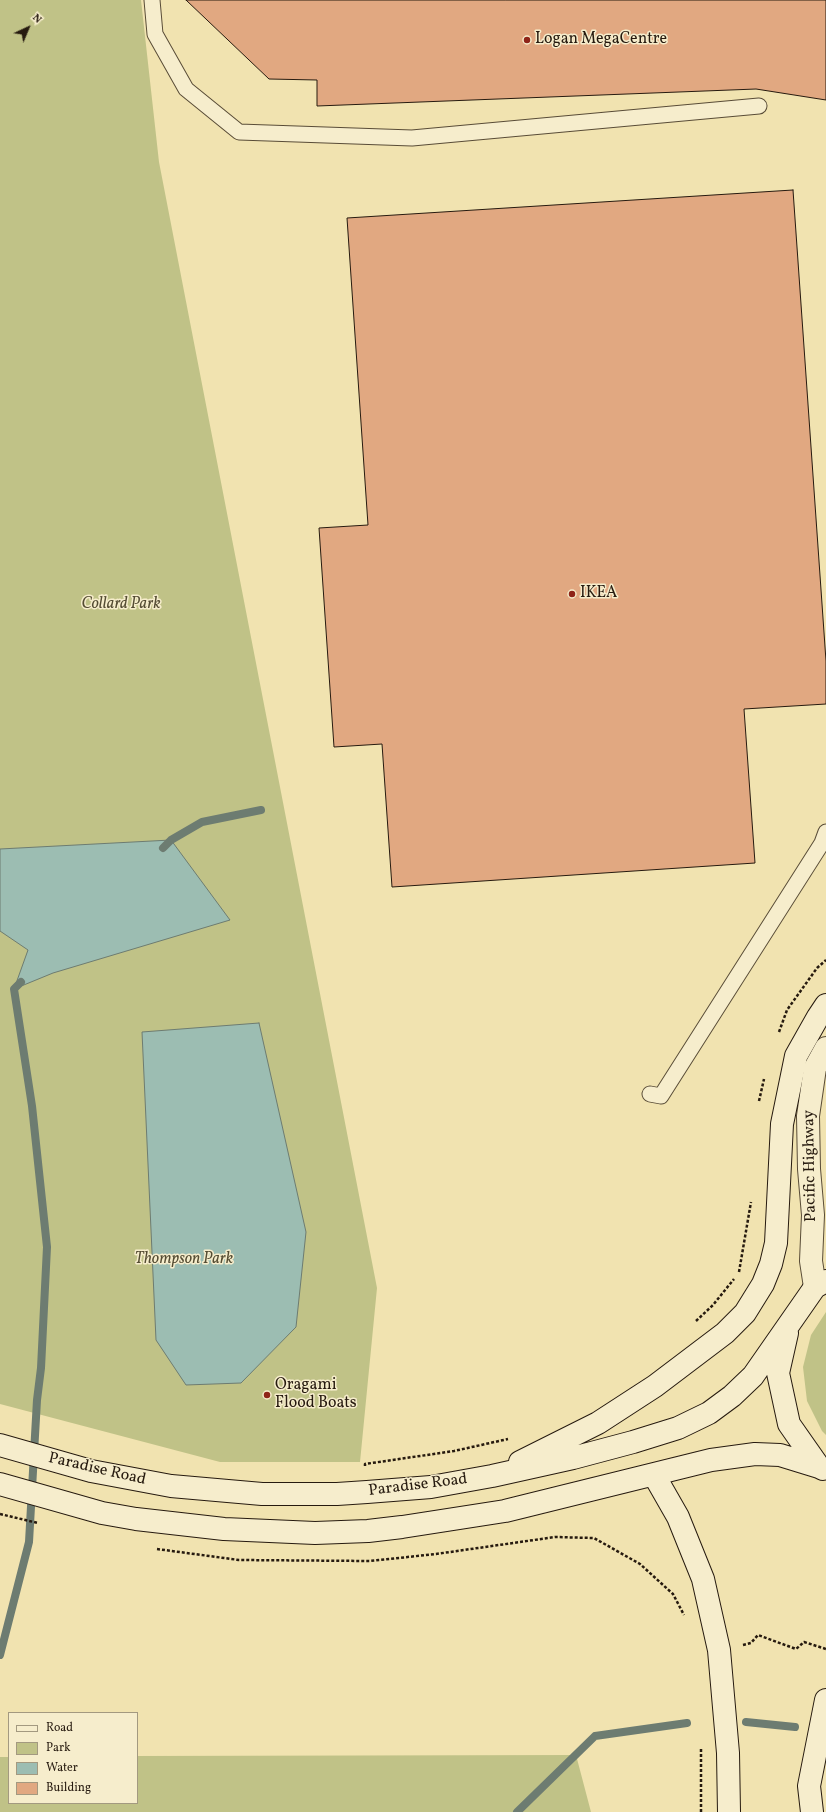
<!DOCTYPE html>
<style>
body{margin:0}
#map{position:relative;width:826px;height:1812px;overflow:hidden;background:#f1e3b0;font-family:Vollkorn,serif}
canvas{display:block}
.legend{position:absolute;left:8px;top:1712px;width:130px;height:92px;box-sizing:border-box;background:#f6edcc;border:1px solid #a39980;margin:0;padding:5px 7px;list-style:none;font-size:12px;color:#261a0f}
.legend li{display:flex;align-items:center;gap:8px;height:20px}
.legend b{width:20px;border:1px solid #a39980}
.north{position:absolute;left:8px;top:8px;width:40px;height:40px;-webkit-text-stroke:3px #f6edcc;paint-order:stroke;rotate:44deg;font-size:11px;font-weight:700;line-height:16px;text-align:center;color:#261a0f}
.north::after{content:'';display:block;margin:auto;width:14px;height:18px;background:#261a0f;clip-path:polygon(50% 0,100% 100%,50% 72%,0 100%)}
</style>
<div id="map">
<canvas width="826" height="1812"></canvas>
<ul class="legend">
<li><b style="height:5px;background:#f6edcc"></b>Road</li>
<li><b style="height:11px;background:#c0c287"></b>Park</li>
<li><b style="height:11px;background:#9cbdb2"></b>Water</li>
<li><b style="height:11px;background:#e1a881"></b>Building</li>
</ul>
<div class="north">N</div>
</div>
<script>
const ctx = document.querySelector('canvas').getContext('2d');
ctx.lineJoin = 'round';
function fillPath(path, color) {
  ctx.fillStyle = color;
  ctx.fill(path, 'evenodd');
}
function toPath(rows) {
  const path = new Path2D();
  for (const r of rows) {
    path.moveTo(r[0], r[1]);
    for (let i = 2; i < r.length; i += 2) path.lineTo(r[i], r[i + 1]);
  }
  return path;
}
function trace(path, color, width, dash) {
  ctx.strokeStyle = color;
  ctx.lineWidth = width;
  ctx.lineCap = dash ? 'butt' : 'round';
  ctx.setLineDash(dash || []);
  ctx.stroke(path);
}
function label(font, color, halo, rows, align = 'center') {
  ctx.font = font + ' Vollkorn,serif';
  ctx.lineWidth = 3;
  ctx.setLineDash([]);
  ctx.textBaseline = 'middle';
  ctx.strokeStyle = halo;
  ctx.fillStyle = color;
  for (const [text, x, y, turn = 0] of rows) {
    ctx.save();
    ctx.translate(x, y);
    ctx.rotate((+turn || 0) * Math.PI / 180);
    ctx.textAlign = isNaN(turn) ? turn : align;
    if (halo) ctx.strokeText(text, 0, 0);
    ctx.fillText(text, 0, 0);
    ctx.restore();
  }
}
fillPath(toPath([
 [0,0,141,0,159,162,377,1288,360,1462,220,1462,0,1404],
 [826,1312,826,1435,822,1431,807,1401,803,1367,811,1335],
 [576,1755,591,1812,0,1812,0,1757,9,1757,9,1803,137,1803,137,1756]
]), '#c0c287');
const water = toPath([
 [171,840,230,920,53,973,14,989,28,950,0,931,0,849,171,840],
 [259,1023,306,1232,296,1327,241,1383,186,1385,156,1340,142,1032,259,1023]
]);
fillPath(water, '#9cbdb2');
trace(water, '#6d7c71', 1);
trace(toPath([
 [163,848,171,840,202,822,261,810],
 [0,1655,29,1542,37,1400,41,1368,47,1247,32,1106,14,989,21,982],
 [746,1722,795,1727],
 [517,1812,595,1736,687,1723]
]), '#6d7c71', 8);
const building = toPath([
 [186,0,826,0,826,100,756,89,317,106,317,80,269,79,186,0],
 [793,190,826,661,826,704,744,709,755,863,392,887,382,744,334,747,319,528,368,525,347,218,793,190]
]);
fillPath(building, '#e1a881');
trace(building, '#261a0f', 1);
const service = toPath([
 [152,0,155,34,186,89,239,132,412,138,759,106],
 [650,1094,661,1096,822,843,826,832]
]);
const tertiary = toPath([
 [815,1287,811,1261,813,1215,809,1169,808,1116,815,1068,826,1048]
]);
const secondary = toPath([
 [787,1333,778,1373,789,1424,819,1467,823,1469],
 [0,1445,91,1471,171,1486,262,1494,337,1494,367,1492,431,1487,492,1476,573,1458,633,1442,678,1428,709,1413,732,1396,753,1376,815,1287,826,1281],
 [520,1462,598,1423,655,1386,725,1333,745,1313,763,1284,771,1264,776,1243,782,1124,796,1056,818,1017,826,1005],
 [654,1475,678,1517,703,1579,719,1650,728,1753,729,1812],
 [0,1484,102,1513,136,1519,224,1529,315,1533,368,1531,402,1527,505,1511,711,1460,755,1454,780,1455,819,1467],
 [812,1812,809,1786,826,1700]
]);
trace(service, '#594c37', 17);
trace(tertiary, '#594c37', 24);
trace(secondary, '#261a0f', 24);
trace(toPath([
 [779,1032,787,1010,817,968,826,960],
 [759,1101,764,1079],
 [739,1272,751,1202],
 [696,1321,713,1305,734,1279],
 [365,1466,365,1464,454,1451,508,1439],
 [0,1514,38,1523],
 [157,1549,239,1560,370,1561,436,1554,555,1537,594,1538,640,1564,673,1594,684,1615],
 [743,1645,751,1643,758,1635,796,1649,804,1642,826,1649],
 [701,1749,701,1812]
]), '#261a0f', 2.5, [3, 2]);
trace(service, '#f6edcc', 15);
trace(tertiary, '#f6edcc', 22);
trace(secondary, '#f6edcc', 22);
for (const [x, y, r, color] of [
 [527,40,4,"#8f2418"],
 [572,594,4,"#8f2418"],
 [267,1395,4,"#8f2418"]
]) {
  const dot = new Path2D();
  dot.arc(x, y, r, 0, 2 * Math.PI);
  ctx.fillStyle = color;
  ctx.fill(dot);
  trace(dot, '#f6edcc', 1.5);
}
label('16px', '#261a0f', '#f6edcc', [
 ["Logan MegaCentre",535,40],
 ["IKEA",580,594],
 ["Oragami",275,1386],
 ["Flood Boats",275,1404]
], 'left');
label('italic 16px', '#544c33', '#f6edcc', [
 ["Collard Park",121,605],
 ["Thompson Park",184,1260]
]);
label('16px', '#261a0f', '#f6edcc', [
 ["Pacific Highway",811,1166,-91],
 ["Paradise Road",97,1470,13],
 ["Paradise Road",418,1486,-7]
]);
</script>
